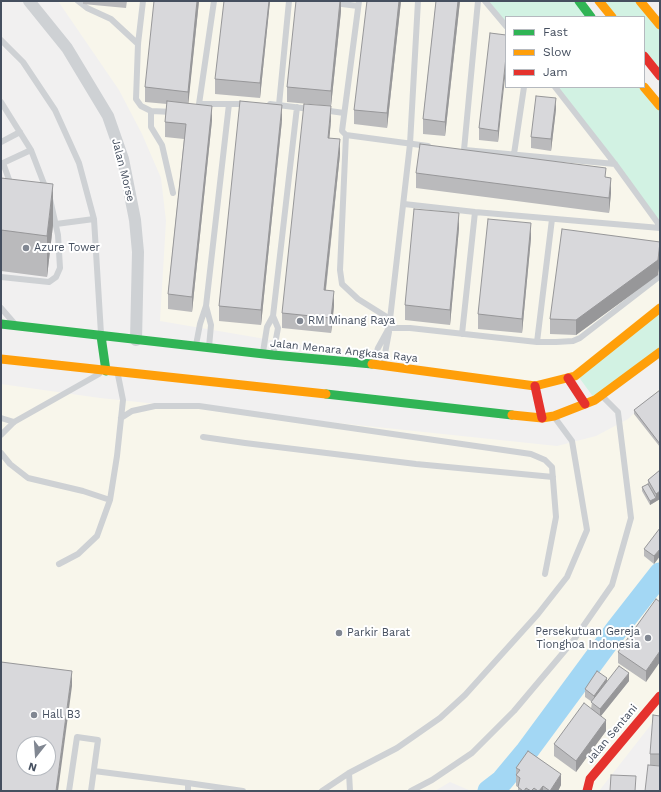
<!DOCTYPE html>
<style>
body{margin:0}
#map{position:relative;width:661px;height:792px;overflow:hidden;background:#f1f0f0;font-family:"Work Sans",sans-serif}
canvas{display:block}
.frame{position:absolute;inset:0;border:2px solid #454f5f;pointer-events:none}
.legend{position:absolute;left:505px;top:16px;width:140px;height:72px;box-sizing:border-box;background:#fff;border:1px solid #b5b9bf;margin:0;padding:5px 7px;list-style:none;font-size:12px;color:#454f5f}
.legend li{display:flex;align-items:center;gap:8px;height:20px}
.legend b{width:20px;border:1px solid #b5b9bf}
.north{position:absolute;left:16px;top:736px;width:40px;height:40px;box-sizing:border-box;background:#fff;border:1px solid #b5b9bf;border-radius:50%;rotate:197deg;font-size:11px;font-weight:700;line-height:16px;text-align:center;color:#454f5f}
.north::after{content:'';display:block;margin:auto;width:14px;height:18px;background:#818792;clip-path:polygon(50% 0,100% 100%,50% 72%,0 100%)}
</style>
<div id="map">
<canvas width="661" height="792"></canvas>
<div class="frame"></div>
<ul class="legend">
<li><b style="height:5px;background:#30b455"></b>Fast</li>
<li><b style="height:5px;background:#ff9f0a"></b>Slow</li>
<li><b style="height:5px;background:#e5322d"></b>Jam</li>
</ul>
<div class="north">N</div>
</div>
<script>
const ctx = document.querySelector('canvas').getContext('2d');
ctx.lineJoin = 'round';
function fillPath(path, color) {
  ctx.fillStyle = color;
  ctx.fill(path, 'evenodd');
}
function toPath(rows) {
  const path = new Path2D();
  for (const r of rows) {
    path.moveTo(r[0], r[1]);
    for (let i = 2; i < r.length; i += 2) path.lineTo(r[i], r[i + 1]);
  }
  return path;
}
function trace(path, color, width, dash) {
  ctx.strokeStyle = color;
  ctx.lineWidth = width;
  ctx.lineCap = dash ? 'butt' : 'round';
  ctx.setLineDash(dash || []);
  ctx.stroke(path);
}
function label(font, color, halo, rows, align = 'center') {
  ctx.font = font + ' "Work Sans",sans-serif';
  ctx.lineWidth = 4;
  ctx.setLineDash([]);
  ctx.textBaseline = 'middle';
  ctx.strokeStyle = halo;
  ctx.fillStyle = color;
  for (const [text, x, y, turn = 0] of rows) {
    ctx.save();
    ctx.translate(x, y);
    ctx.rotate((+turn || 0) * Math.PI / 180);
    ctx.textAlign = isNaN(turn) ? turn : align;
    if (halo) ctx.strokeText(text, 0, 0);
    ctx.fillText(text, 0, 0);
    ctx.restore();
  }
}
fillPath(toPath([
 [58,1,580,1,506,17,506,87,644,87,660,102,660,308,574,375,535,385,160,321,166,221,161,178,142,134,119,90],
 [1,384,100,398,557,446,596,436,628,419,660,388,660,713,599,791,471,791,450,782,435,791,1,791],
 [24,744,48,744,48,768,24,768]
]), '#f8f6eb');
fillPath(toPath([
 [485,1,579,1,591,17,506,17,506,26],
 [599,1,640,1,660,26,660,76,644,56,644,17,612,17],
 [556,87,644,87,660,103,660,225],
 [660,310,660,352,594,398,578,376]
]), '#d2f2e3');
trace(toPath([
 [489,791,502,781,527,751,617,629,660,574]
]), '#a3d7f4', 23);
trace(toPath([
 [78,1,87,8,111,19,138,44],
 [143,1,138,44,136,99,141,106,151,111,173,112],
 [359,1,342,131,346,135,428,146],
 [418,1,410,144,389,328,410,328,537,342,556,342,573,341,580,338,660,276],
 [485,1,506,26],
 [334,3,358,6],
 [1,40,23,62,55,110,79,163,94,219,101,334],
 [555,87,615,164,660,226],
 [1,102,31,150,46,189],
 [200,104,246,104],
 [270,104,310,109],
 [279,105,289,1],
 [323,110,344,113],
 [151,111,151,127,162,145,173,193],
 [198,111,214,1],
 [346,135,340,270,342,284,358,299,390,319],
 [1,142,20,132],
 [464,150,478,1],
 [465,150,615,164],
 [514,154,524,87],
 [11,185,3,163,31,150],
 [404,204,475,212,660,228],
 [56,224,94,219],
 [1,277,49,282,56,277,60,268,58,235,50,199],
 [206,306,211,325,209,347],
 [1,308,14,323],
 [273,316,278,328,273,355],
 [462,334,475,212],
 [537,342,552,219],
 [196,345,200,324,206,306,229,104],
 [263,352,267,327,273,316,297,107],
 [373,363,378,348,389,328],
 [383,364,389,332],
 [1,418,14,422],
 [121,418,132,411,155,406,199,406,531,454,545,460,552,467,556,517,545,574],
 [1,435,14,422,99,374],
 [203,437,245,443,416,464,553,477],
 [1,453,10,464,28,478,83,491,110,500],
 [59,564,78,554,97,536,110,500,117,456,123,400,118,375,119,374],
 [94,771,188,783],
 [349,773,350,791],
 [69,791,77,737,98,740,91,791],
 [188,791,188,783,243,791],
 [322,791,349,773,397,748,440,718,465,695,538,614,567,577,587,530,572,441,555,418],
 [411,791,432,780,472,753,514,711,573,641,612,585,631,518,618,412,602,396]
]), '#ced1d4', 6);
trace(toPath([
 [29,1,67,48,108,116,123,159,135,220,138,252,136,340]
]), '#ced1d4', 12);
trace(toPath([
 [579,1,591,17],
 [1,324,273,355,372,364],
 [101,336,106,371],
 [326,394,512,415]
]), '#30b455', 9);
trace(toPath([
 [599,1,612,17],
 [640,1,660,25],
 [644,87,660,106],
 [1,359,326,394],
 [372,364,535,386,575,376,660,308],
 [512,415,542,418,554,416,595,400,660,352]
]), '#ff9f0a', 9);
trace(toPath([
 [644,56,660,76],
 [568,378,585,404],
 [535,386,542,418],
 [587,791,590,779,660,696]
]), '#e5322d', 9);
fillPath(toPath([
 [83,1,127,1,126,8,83,4],
 [199,1,188,103,212,120,192,312,168,309,168,294,184,139,165,137,165,122,167,104,145,102,145,87],
 [270,1,260,98,215,94,215,79],
 [341,1,341,11,331,106,287,102,287,87],
 [401,1,387,128,354,124,354,110],
 [436,1,460,1,445,136,423,134,423,119],
 [506,35,498,142,479,140,479,128],
 [556,109,551,151,531,148,531,137],
 [282,120,261,325,219,321,219,306],
 [331,121,329,138,340,154,326,290,334,306,331,333,282,328,282,313],
 [416,173,611,193,609,213,416,188],
 [1,178,53,225,47,277,1,271],
 [459,228,450,325,405,320,405,305],
 [531,238,522,333,478,329,478,314],
 [660,242,660,261,658,275,576,335,550,334,550,319],
 [660,390,660,447,634,414,634,410],
 [660,470,660,499,650,505,642,491,642,487,648,484,648,480],
 [644,549,660,556,654,564,644,556],
 [660,587,660,601,659,599,659,588],
 [660,602,646,682,618,663,618,652],
 [629,681,601,716,606,731,576,772,554,756,554,744,591,709,592,702,585,697,585,689,607,683],
 [660,716,660,766,650,765,650,754],
 [516,768,561,785,558,791,518,791,518,787,516,786]
]), '#bababc');
fillPath(toPath([
 [197,1,199,1,188,107,188,92],
 [269,1,270,1,260,98,260,83],
 [340,1,341,1,341,11,331,106,331,91],
 [399,1,401,1,387,128,387,113],
 [458,1,460,1,445,136,445,122],
 [506,57,506,69,498,142,498,131],
 [556,98,556,109,551,151,551,139],
 [282,105,282,120,261,325,261,310],
 [212,106,212,120,192,312,192,297],
 [331,106,331,121,328,153,328,138],
 [340,139,340,154,324,305,324,290],
 [611,178,611,193,609,213,609,198],
 [53,184,53,225,47,277,47,236],
 [459,213,459,228,450,325,450,310],
 [531,223,531,238,522,333,522,319],
 [660,246,660,261,658,275,576,335,576,320],
 [334,291,334,306,331,333,331,318],
 [660,491,660,499,650,505,650,501,656,498,656,494],
 [660,549,660,556,654,564,654,556],
 [660,651,660,662,646,682,646,671],
 [72,671,72,686,58,791,56,791],
 [629,673,629,681,600,717,600,709],
 [607,678,607,685,594,703,594,696],
 [606,720,606,731,576,772,576,761],
 [561,774,561,785,558,791,550,791],
 [543,786,543,791,539,791]
]), '#979799');
const building = toPath([
 [154,1,197,1,188,92,145,87,154,1],
 [224,1,269,1,260,83,215,79,224,1],
 [296,1,340,1,331,91,287,87,296,1],
 [367,1,399,1,387,113,354,110,367,1],
 [436,1,458,1,445,122,423,119,436,1],
 [490,33,506,35,506,57,498,131,479,128,490,33],
 [536,96,556,98,551,139,531,137,536,96],
 [167,101,212,106,192,297,168,294,186,124,165,122,167,101],
 [240,101,282,105,261,310,219,306,240,101],
 [304,104,331,106,328,138,340,139,324,290,334,291,331,318,282,313,304,104],
 [420,144,606,168,605,177,611,178,609,198,416,173,420,144],
 [1,178,53,184,47,236,1,230,1,178],
 [414,209,459,213,450,310,405,305,414,209],
 [488,219,531,223,522,319,478,314,488,219],
 [562,229,660,242,658,260,576,320,550,319,562,229],
 [660,390,660,444,634,410,660,390],
 [660,470,660,491,656,494,648,480,660,470],
 [648,484,656,498,650,501,642,487,648,484],
 [660,528,660,549,654,556,644,549,660,528],
 [656,599,660,602,660,651,646,671,618,652,656,599],
 [1,662,72,671,56,791,1,791,1,662],
 [24,744,48,744,48,768,24,768,24,744],
 [619,666,629,673,600,709,591,702,619,666],
 [597,671,607,678,594,696,585,689,597,671],
 [584,703,606,720,576,761,554,744,584,703],
 [653,715,660,716,660,754,650,754,653,715],
 [528,751,561,774,550,791,543,786,539,791,538,791,534,788,531,791,526,788,524,791,523,791,518,787,520,778,516,775,520,770,516,768,528,751],
 [648,765,660,766,660,791,645,791,648,765],
 [611,775,636,776,635,791,610,791,611,775]
]);
fillPath(building, '#d8d8db');
trace(building, '#979799', 1);
for (const [x, y, r, color] of [
 [26,248,4,"#818792"],
 [300,321,4,"#818792"],
 [339,633,4,"#818792"],
 [648,638,4,"#818792"],
 [34,715,4,"#818792"]
]) {
  const dot = new Path2D();
  dot.arc(x, y, r, 0, 2 * Math.PI);
  ctx.fillStyle = color;
  ctx.fill(dot);
  trace(dot, '#fff', 1.5);
}
label('11px', '#454f5f', '#fff', [
 ["Jalan Morse",123,170,76],
 ["Jalan Menara Angkasa Raya",344,351,6],
 ["Jalan Sentani",612,734,-50]
]);
label('11px', '#454f5f', '#fff', [
 ["Azure Tower",34,248],
 ["RM Minang Raya",308,321],
 ["Persekutuan Gereja",640,632,"right"],
 ["Tionghoa Indonesia",640,645,"right"],
 ["Parkir Barat",347,633],
 ["Hall B3",42,715]
], 'left');
</script>
